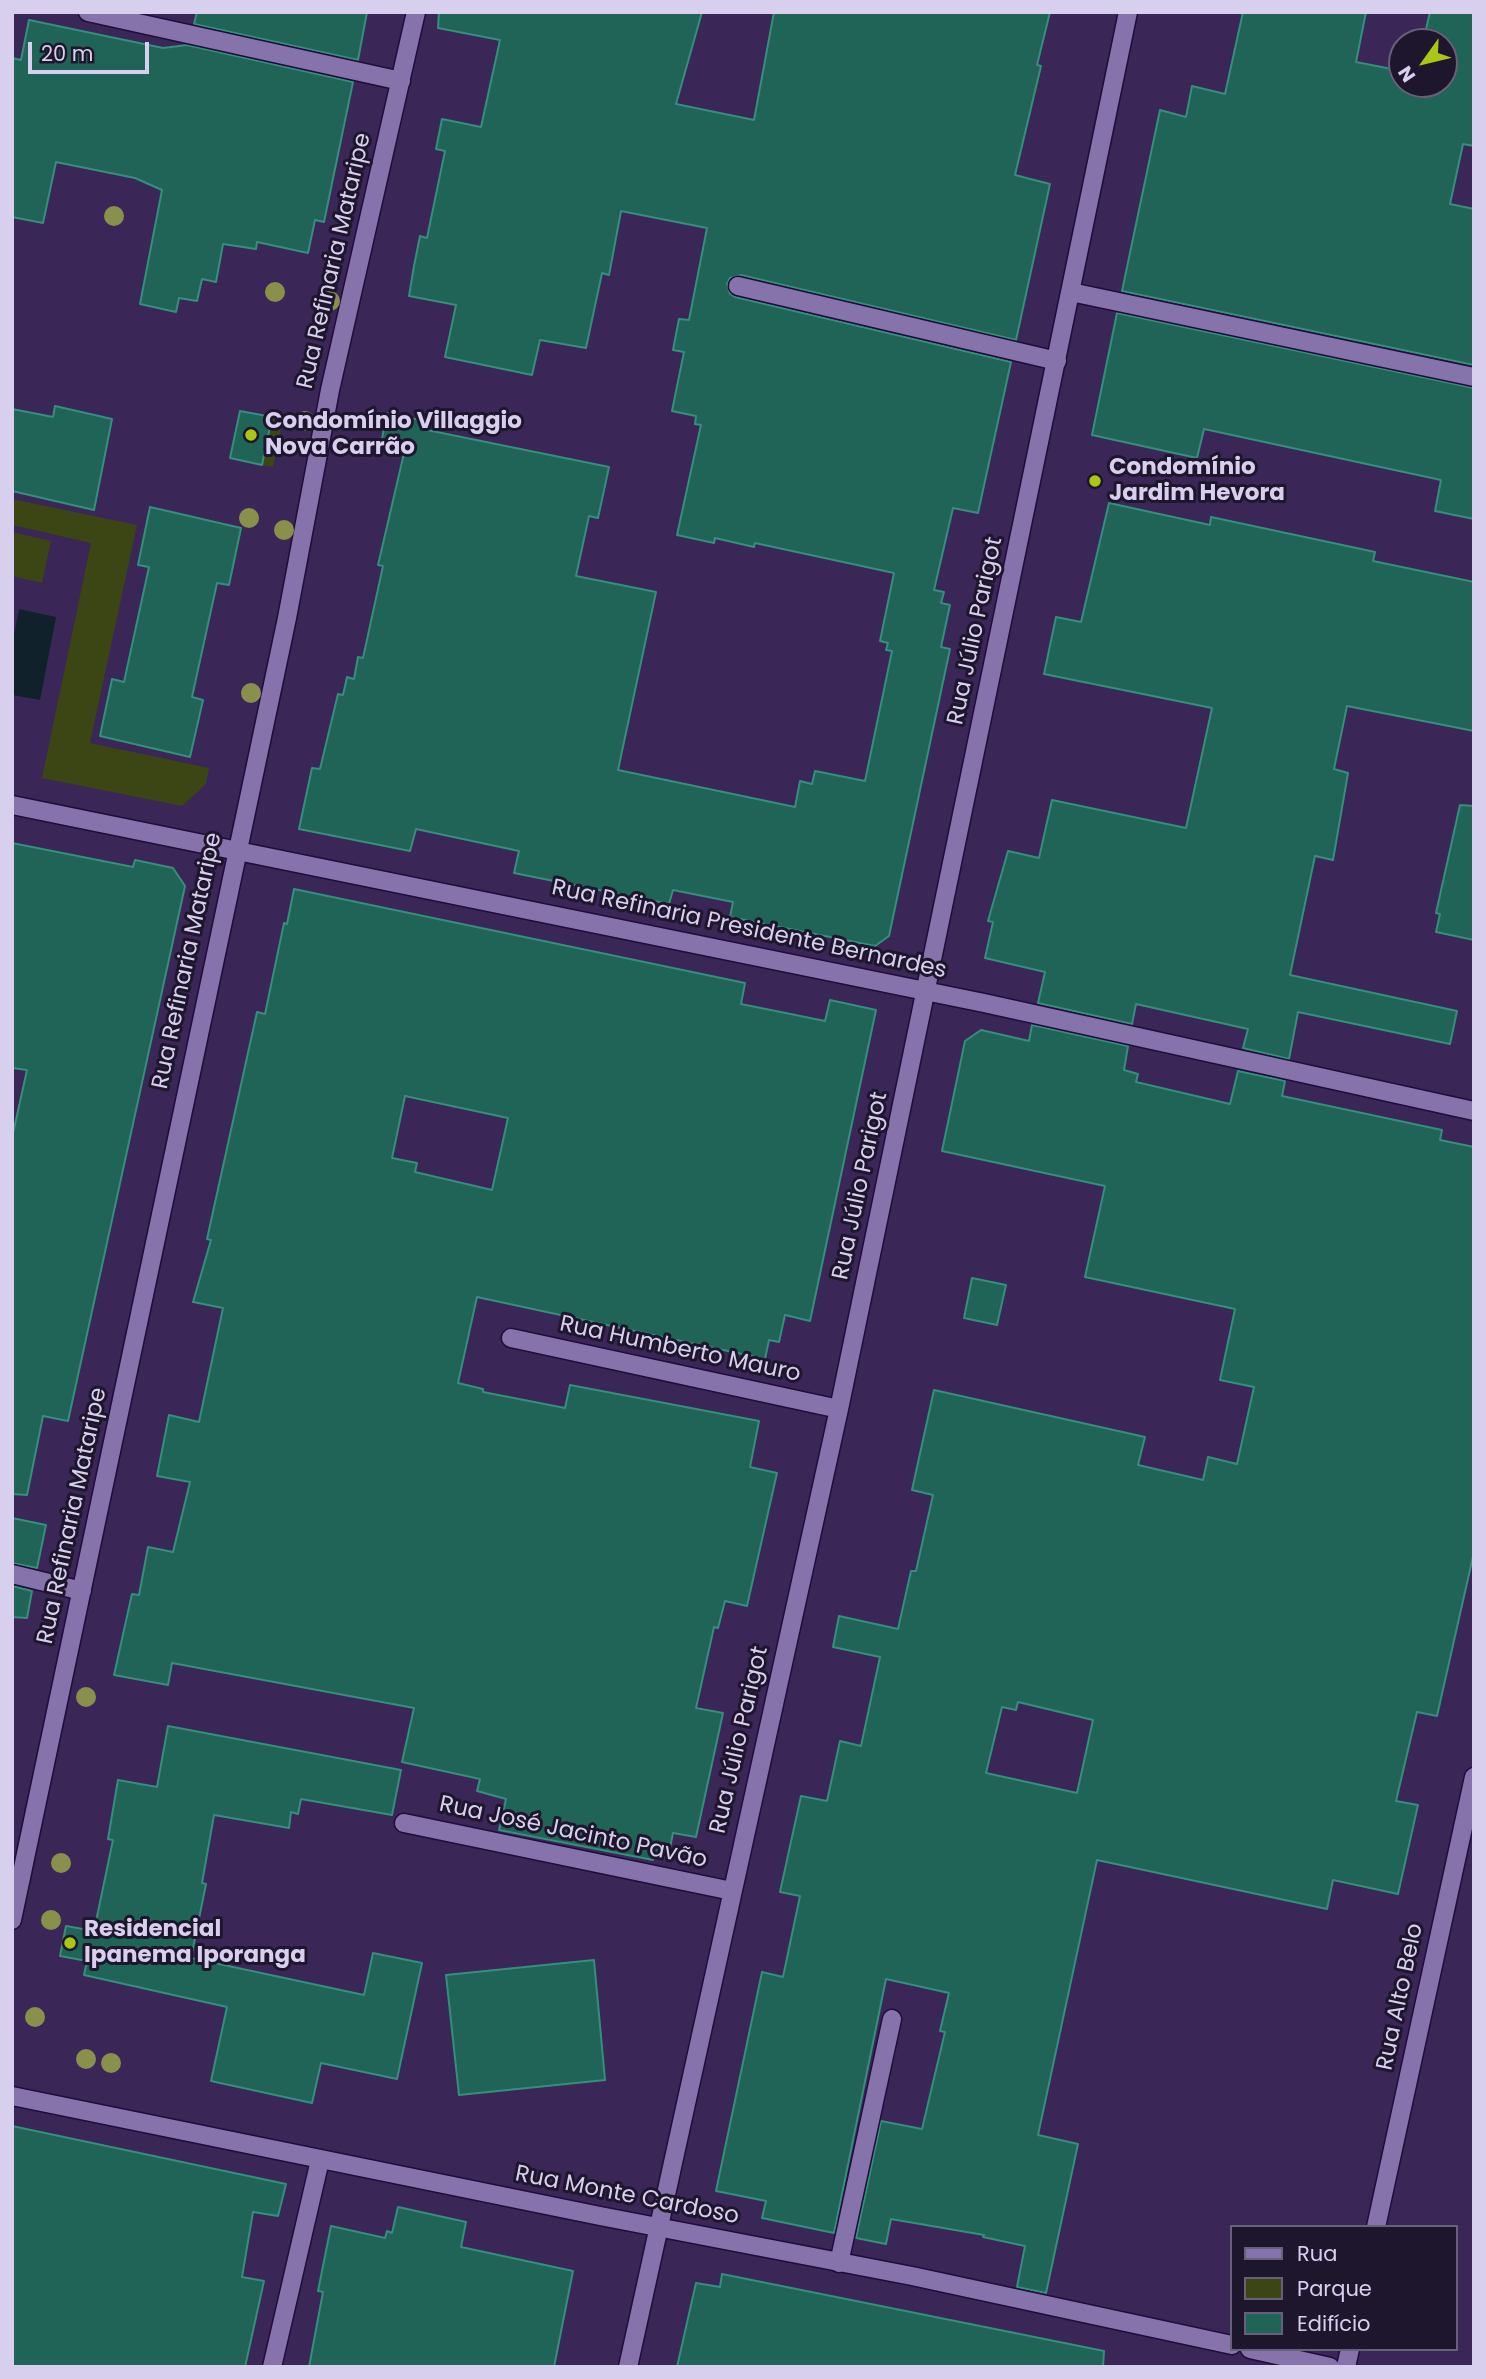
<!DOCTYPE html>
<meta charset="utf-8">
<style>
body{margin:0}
#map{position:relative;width:1486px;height:2379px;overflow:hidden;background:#3a2758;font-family:Poppins,sans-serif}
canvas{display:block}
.frame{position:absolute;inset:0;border:14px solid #d8cfee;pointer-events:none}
.legend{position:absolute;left:1230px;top:2225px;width:228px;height:126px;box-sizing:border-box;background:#1e162c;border:2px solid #68607a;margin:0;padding:9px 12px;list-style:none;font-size:21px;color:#d8cfee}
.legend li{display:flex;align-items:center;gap:14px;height:35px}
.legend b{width:35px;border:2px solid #68607a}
.north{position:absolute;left:1388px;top:28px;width:70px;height:70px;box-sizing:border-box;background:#1e162c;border:2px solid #68607a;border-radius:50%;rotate:236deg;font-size:19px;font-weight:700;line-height:28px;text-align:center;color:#d8cfee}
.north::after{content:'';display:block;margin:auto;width:24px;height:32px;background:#abc614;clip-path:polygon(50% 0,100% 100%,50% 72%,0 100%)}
.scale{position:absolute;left:28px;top:42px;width:121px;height:32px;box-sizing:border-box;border:4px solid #d8cfee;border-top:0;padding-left:9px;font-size:21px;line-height:24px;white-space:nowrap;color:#d8cfee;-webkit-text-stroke:5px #1e162c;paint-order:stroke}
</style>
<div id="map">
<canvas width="1486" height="2379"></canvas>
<div class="frame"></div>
<ul class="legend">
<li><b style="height:9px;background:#8673ab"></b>Rua</li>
<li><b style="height:19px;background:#3c4514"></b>Parque</li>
<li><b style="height:19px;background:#206357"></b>Edifício</li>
</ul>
<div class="north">N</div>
<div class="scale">20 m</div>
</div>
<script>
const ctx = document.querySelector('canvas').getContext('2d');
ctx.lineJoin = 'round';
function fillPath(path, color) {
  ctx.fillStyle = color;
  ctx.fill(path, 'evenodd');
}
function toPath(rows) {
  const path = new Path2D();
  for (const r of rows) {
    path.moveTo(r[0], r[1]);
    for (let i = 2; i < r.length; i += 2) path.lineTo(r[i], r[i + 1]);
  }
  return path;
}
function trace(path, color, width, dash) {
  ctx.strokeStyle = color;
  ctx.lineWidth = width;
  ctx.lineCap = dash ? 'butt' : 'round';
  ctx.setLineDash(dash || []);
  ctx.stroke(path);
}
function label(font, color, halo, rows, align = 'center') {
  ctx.font = font + ' Poppins,sans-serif';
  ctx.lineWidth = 6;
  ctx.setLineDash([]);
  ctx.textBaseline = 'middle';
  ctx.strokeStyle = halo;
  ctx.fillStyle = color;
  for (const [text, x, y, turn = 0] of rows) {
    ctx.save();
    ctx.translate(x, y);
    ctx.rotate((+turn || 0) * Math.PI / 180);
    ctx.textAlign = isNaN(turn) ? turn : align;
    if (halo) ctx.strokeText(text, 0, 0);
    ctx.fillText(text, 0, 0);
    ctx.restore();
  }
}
fillPath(toPath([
 [272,417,283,419,273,467,262,465],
 [12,499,137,525,90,743,209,768,206,784,182,806,42,778,91,543,12,525],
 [12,532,51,541,42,583,12,576]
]), '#3c4514');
fillPath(toPath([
 [19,609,56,617,40,700,12,695,12,645]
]), '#10212c');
const building = toPath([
 [197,12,367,12,358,60,194,24,197,12],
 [439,12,702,12,676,104,754,120,774,12,1050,12,1037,65,1041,66,1015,175,1050,184,1016,340,741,275,730,278,727,284,730,294,735,297,1011,362,978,513,953,508,934,590,944,592,941,603,950,605,941,647,950,649,889,936,875,946,730,917,733,902,673,890,669,904,514,873,519,851,416,829,410,851,299,829,312,768,320,769,338,694,343,695,347,677,354,679,358,657,363,658,383,566,378,565,405,449,381,444,387,413,429,422,427,430,609,467,598,518,589,516,576,576,656,592,618,770,795,807,800,781,812,784,815,771,865,781,892,651,886,650,888,643,880,641,894,573,755,543,754,547,715,538,714,543,677,535,701,425,695,424,696,416,672,411,684,352,673,350,679,319,689,320,707,228,621,211,609,275,602,273,586,348,540,340,532,375,445,357,456,305,409,296,414,266,420,236,427,238,445,151,436,149,442,119,481,127,500,40,438,28,439,12],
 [1243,12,1366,12,1356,62,1402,71,1402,84,1444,84,1444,42,1423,42,1430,12,1474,12,1474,146,1463,144,1450,204,1474,209,1474,365,1122,291,1160,110,1186,117,1192,86,1225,94,1243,12],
 [29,20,163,48,187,45,353,82,324,222,315,220,308,253,257,242,256,249,223,244,216,282,202,279,197,301,179,298,176,312,140,304,162,190,135,178,56,162,43,223,12,217,12,58,21,60,29,20],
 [1117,313,1474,388,1474,519,1435,511,1441,480,1204,429,1197,458,1092,435,1117,313],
 [55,406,112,419,94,510,12,491,12,409,53,417,55,406],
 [240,411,272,417,262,465,230,458,240,411],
 [1109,503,1210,525,1211,517,1375,552,1373,561,1474,582,1474,731,1347,706,1334,769,1348,773,1333,860,1315,856,1290,975,1457,1011,1450,1044,1298,1012,1289,1059,1243,1048,1248,1029,1136,1004,1132,1024,1038,1003,1045,972,985,958,993,922,988,921,1008,851,1039,858,1052,800,1186,828,1212,708,1044,674,1056,617,1081,622,1109,503],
 [150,507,241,528,229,585,217,583,192,697,203,700,190,757,100,736,112,679,124,682,149,567,138,565,150,507],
 [1460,805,1474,806,1474,940,1436,932,1440,914,1436,913,1460,805],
 [12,843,133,867,135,860,173,868,185,886,68,1421,43,1416,27,1495,12,1494,12,1138,27,1070,12,1068,12,843],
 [294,889,745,983,741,1004,825,1021,830,1000,876,1010,810,1321,785,1315,779,1342,769,1340,765,1359,477,1297,458,1383,483,1389,483,1392,565,1408,570,1385,759,1421,750,1467,777,1473,747,1606,725,1601,718,1628,714,1627,696,1708,723,1713,696,1837,673,1833,668,1858,654,1855,653,1860,499,1830,506,1799,477,1791,480,1779,402,1762,414,1708,172,1663,168,1685,114,1675,132,1594,139,1595,148,1547,173,1552,190,1482,157,1476,169,1415,199,1422,223,1308,193,1302,211,1240,207,1239,257,1012,265,1014,284,923,287,924,294,889],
 [405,1096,508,1118,492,1190,415,1172,417,1163,392,1158,405,1096],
 [1032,1025,1128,1046,1124,1070,1138,1074,1136,1082,1230,1104,1238,1071,1285,1081,1282,1096,1442,1130,1440,1140,1474,1147,1474,1552,1437,1716,1417,1712,1396,1801,1418,1805,1398,1894,1333,1880,1327,1909,1097,1860,1038,2135,1078,2144,1046,2293,1017,2287,1025,2246,983,2237,984,2235,891,2219,886,2244,856,2238,881,2121,922,2129,945,2032,940,2031,949,1993,886,1979,834,2233,762,2218,766,2201,716,2191,762,1972,783,1977,800,1896,780,1892,801,1796,827,1801,840,1741,861,1746,880,1657,833,1647,839,1616,898,1629,911,1571,916,1571,933,1495,912,1490,934,1390,1145,1437,1138,1465,1203,1480,1208,1457,1237,1464,1254,1387,1220,1380,1235,1309,1085,1277,1105,1186,942,1151,965,1041,981,1030,1029,1041,1032,1025],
 [1018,1702,1093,1720,1077,1793,986,1773,1002,1707,1016,1710,1018,1702],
 [972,1278,1006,1285,997,1325,964,1318,972,1278],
 [12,1518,46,1525,37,1568,12,1563,12,1518],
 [12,1586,32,1591,27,1618,12,1617,12,1586],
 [168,1726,401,1770,392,1815,301,1799,298,1814,291,1812,289,1828,214,1815,202,1883,206,1884,191,1958,364,1995,373,1953,422,1963,397,2079,321,2063,312,2103,211,2081,227,2007,84,1975,87,1961,60,1956,66,1926,94,1931,113,1840,108,1839,118,1780,157,1787,168,1726],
 [594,1960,605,2080,459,2095,446,1975,594,1960],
 [12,2126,286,2184,278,2216,253,2212,242,2277,264,2281,245,2367,12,2367,12,2126],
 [398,2207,466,2222,461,2247,573,2271,554,2367,309,2367,323,2292,318,2291,331,2226,385,2238,387,2231,392,2233,398,2207],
 [722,2274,1104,2351,1103,2367,677,2367,696,2283,720,2287,722,2274]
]);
fillPath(building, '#206357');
trace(building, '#368e7e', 2);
const lane = toPath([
 [738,286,1057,361],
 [839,2263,892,2019]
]);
const street = toPath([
 [88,12,401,81],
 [1071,292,1474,377],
 [12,805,984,1003,1474,1111],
 [511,1338,839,1409],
 [12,1574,82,1591],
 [404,1823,732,1891],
 [12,1920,287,618,330,390,416,12],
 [12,2096,600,2216,912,2276,1232,2345],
 [1376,2227,1474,1777],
 [1250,2349,1330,2367],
 [272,2367,320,2160],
 [628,2367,839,1409,1128,12],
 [1346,2367,1350,2349]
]);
trace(lane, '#210c3c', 21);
trace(street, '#210c3c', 21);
trace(lane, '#8673ab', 18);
trace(street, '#8673ab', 18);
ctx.fillStyle = '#89904b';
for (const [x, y] of [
 [114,216],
 [275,292],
 [330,301],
 [305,421],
 [249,518],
 [284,530],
 [251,693],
 [86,1697],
 [61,1863],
 [51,1920],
 [35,2017],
 [86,2059],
 [111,2063]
]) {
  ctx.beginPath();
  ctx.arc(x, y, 10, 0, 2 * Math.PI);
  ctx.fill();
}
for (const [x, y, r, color] of [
 [251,435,7,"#abc614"],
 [1095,481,7,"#abc614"],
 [70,1943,7,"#abc614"]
]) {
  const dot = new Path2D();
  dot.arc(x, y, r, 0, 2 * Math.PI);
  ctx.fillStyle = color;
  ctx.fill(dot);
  trace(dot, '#1e162c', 2.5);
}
label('23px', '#d8cfee', '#1e162c', [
 ["Rua Refinaria Mataripe",335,261,-77],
 ["Rua Júlio Parigot",976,631,-78],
 ["Rua Refinaria Presidente Bernardes",749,930,12],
 ["Rua Refinaria Mataripe",188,961,-78],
 ["Rua Júlio Parigot",861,1186,-78],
 ["Rua Humberto Mauro",680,1350,12],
 ["Rua Refinaria Mataripe",73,1516,-78],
 ["Rua Júlio Parigot",740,1740,-77],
 ["Rua José Jacinto Pavão",573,1833,12],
 ["Rua Alto Belo",1401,1997,-78],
 ["Rua Monte Cardoso",627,2196,11]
]);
label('bold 23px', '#d8cfee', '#1e162c', [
 ["Condomínio Villaggio",265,422],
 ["Nova Carrão",265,448],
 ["Condomínio",1109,468],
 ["Jardim Hevora",1109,494],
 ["Residencial",84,1930],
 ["Ipanema Iporanga",84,1956]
], 'left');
</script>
